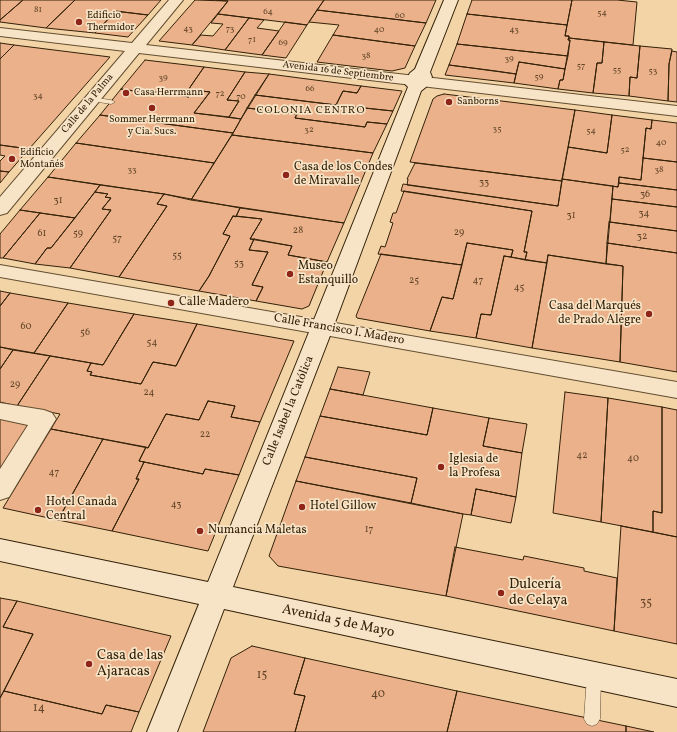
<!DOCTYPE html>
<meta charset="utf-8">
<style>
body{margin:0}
canvas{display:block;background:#f2d4a7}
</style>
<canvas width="677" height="732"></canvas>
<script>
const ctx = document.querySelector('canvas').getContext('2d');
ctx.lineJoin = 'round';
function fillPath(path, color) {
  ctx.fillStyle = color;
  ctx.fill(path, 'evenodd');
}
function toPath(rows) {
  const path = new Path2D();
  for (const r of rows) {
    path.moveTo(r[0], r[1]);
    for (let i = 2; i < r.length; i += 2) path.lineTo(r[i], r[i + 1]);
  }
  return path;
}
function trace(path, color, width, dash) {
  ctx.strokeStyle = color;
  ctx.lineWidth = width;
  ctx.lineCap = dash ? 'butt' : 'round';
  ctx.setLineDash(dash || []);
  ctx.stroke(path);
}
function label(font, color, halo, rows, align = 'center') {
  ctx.font = font + ' Vollkorn,serif';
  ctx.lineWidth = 3.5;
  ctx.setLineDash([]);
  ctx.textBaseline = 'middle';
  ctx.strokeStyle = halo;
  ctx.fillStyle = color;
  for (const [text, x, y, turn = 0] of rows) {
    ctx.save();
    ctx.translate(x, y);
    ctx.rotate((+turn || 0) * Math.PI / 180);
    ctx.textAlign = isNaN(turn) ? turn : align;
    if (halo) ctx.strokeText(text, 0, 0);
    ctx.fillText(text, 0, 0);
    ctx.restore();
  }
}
const building = toPath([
 [0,0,23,0,0,20,0,0],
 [23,0,75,0,46,28,0,22,0,20,23,0],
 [75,0,161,0,148,15,116,11,95,33,46,28,75,0],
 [195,0,228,1,192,45,159,41,195,0],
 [216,0,324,0,307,25,218,14,228,1,216,0],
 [324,0,436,0,426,23,317,10,324,0],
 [472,0,572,0,567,25,467,14,472,0],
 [572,0,617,0,637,2,633,45,569,38,569,36,565,36,572,0],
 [317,10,426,23,415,46,333,35,339,25,309,22,317,10],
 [122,12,148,15,128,37,95,33,112,15,117,16,122,12],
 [218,14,249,18,225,50,192,45,201,35,213,36,223,24,211,23,218,14],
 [467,14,567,25,565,36,569,36,568,40,570,40,568,56,457,44,467,14],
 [249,18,264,20,257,28,279,31,262,55,225,50,249,18],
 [285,22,307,25,286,58,262,55,285,22],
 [333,35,415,46,405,68,392,71,317,62,333,35],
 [569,38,604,42,602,63,597,63,593,93,558,89,560,80,563,80,570,40,568,40,569,38],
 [604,42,640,46,637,78,630,77,629,96,593,93,597,63,602,63,604,42],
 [0,43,14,45,0,59,0,43],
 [457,44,568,56,565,69,519,62,516,74,449,65,457,44],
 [14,45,110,57,29,149,0,145,0,59,14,45],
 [640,46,672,49,669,64,668,101,629,96,630,77,637,78,640,46],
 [672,51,677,52,677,102,668,101,669,64,672,51],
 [145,60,204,67,184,96,142,90,141,92,121,89,145,60],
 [519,62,565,69,563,80,560,80,558,89,514,83,519,62],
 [449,65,496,71,516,74,514,83,445,75,449,65],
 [204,67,245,72,227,100,239,101,229,117,194,113,210,92,194,90,189,97,184,96,204,67],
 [245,72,269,74,241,119,229,117,239,101,227,100,245,72],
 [269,74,361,86,357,93,343,91,336,105,255,95,269,74],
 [361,86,402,91,393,111,336,105,343,91,357,93,361,86],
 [121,89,141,92,142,90,189,97,194,90,210,92,194,113,241,119,233,133,100,115,121,89],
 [444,94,575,110,562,181,410,162,433,99,437,96,444,94],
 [255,95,336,105,393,111,387,124,367,122,365,127,295,118,297,114,247,108,255,95],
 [247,108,297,114,295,118,365,127,367,122,387,124,373,153,232,135,247,108],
 [575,110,612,115,607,153,568,147,575,110],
 [100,115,233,133,214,163,76,143,100,115],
 [612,115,652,120,651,129,646,128,641,180,619,177,618,187,562,179,568,147,607,153,612,115],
 [652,120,677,123,677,162,643,158,646,128,651,129,652,120],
 [232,135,373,153,344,223,191,200,232,135],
 [76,143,214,163,191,200,164,194,48,177,76,143],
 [0,145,29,149,9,172,0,171,0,161,5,156,0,155,0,145],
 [643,158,677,162,677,190,619,183,619,177,641,180,643,158],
 [415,163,562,181,558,206,407,185,408,179,407,179,415,163],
 [0,171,9,172,0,183,0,171],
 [48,177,100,185,75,218,20,210,48,177],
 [562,179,613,186,606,264,548,255,547,263,525,260,527,252,524,252,532,211,401,191,403,184,558,206,562,179],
 [619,183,677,190,677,207,612,199,613,186,618,187,619,183],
 [100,185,164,194,157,204,167,206,119,277,70,268,111,210,102,209,111,198,105,197,108,194,95,192,100,185],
 [404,191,532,211,524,252,527,252,525,260,511,257,513,250,467,243,462,265,378,254,381,246,385,247,393,223,390,222,393,213,396,213,404,191],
 [95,192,108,194,105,197,111,198,102,209,111,210,70,268,35,264,47,248,51,248,95,192],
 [164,194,240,208,236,217,233,216,223,234,230,236,209,276,199,291,119,277,167,206,157,204,164,194],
 [612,199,677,207,677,231,610,222,612,199],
 [240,208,344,223,327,262,288,255,292,246,250,239,262,219,236,216,240,208],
 [20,210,40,213,3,258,0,258,0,234,20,210],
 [40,213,75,218,51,248,47,248,35,264,3,258,40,213],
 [233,216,262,219,250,239,254,239,249,250,268,252,252,285,263,287,256,301,199,291,209,276,230,236,223,234,233,216],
 [609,222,677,231,677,253,607,243,609,222],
 [254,239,292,246,288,255,327,262,309,306,302,309,256,301,263,287,252,285,268,252,249,250,254,239],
 [467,243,513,250,511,257,504,256,491,315,481,314,476,338,430,331,442,297,453,299,467,243],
 [607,243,677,253,677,372,620,362,623,266,606,264,607,243],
 [381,254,462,265,453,299,442,297,430,331,357,318,356,316,381,254],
 [548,255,623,266,620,362,532,348,548,255],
 [504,256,547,263,532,348,476,338,481,314,491,315,504,256],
 [0,291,10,293,0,306,0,291],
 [10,293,68,303,34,353,0,347,0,306,10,293],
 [68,303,134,314,103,365,34,353,68,303],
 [134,314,197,324,176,366,153,362,141,384,90,375,92,372,87,371,91,363,103,365,134,314],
 [197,324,294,341,260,422,231,417,235,406,208,401,199,420,166,414,148,448,51,429,60,414,17,406,50,356,91,363,87,371,92,372,90,375,141,384,153,362,176,366,197,324],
 [0,347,13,350,0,369,0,347],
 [13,350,50,356,17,406,0,402,0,369,13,350],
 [338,367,370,372,363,395,330,389,338,367],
 [330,389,433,408,427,435,320,416,330,389],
 [565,392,608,398,601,522,553,513,565,392],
 [608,398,662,407,662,513,653,511,653,532,601,522,608,398],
 [208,401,235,406,231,417,260,422,239,475,205,469,203,474,139,461,146,447,148,448,166,414,199,420,208,401],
 [662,407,677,410,677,537,653,532,653,511,662,513,662,407],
 [433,408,489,418,483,446,522,453,516,497,476,489,471,515,463,514,411,503,417,478,305,457,320,416,427,435,433,408],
 [489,418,527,424,522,453,483,446,489,418],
 [0,419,28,425,0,470,0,419],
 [51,429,103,439,58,520,3,508,51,429],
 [103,439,146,447,139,461,144,462,136,479,139,479,112,531,58,520,103,439],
 [305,457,417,478,411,503,296,481,305,457],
 [144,462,203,474,205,469,239,475,208,551,112,531,139,479,136,479,144,462],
 [296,481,463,514,446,596,278,566,269,556,296,481],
 [476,489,516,497,511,523,471,515,476,489],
 [621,526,677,537,677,644,614,631,621,526],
 [455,547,523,560,524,556,584,568,584,571,617,578,614,631,446,596,455,547],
 [0,598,17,601,3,627,33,634,0,698,0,598],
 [17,601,171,636,139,712,106,705,102,714,4,691,33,634,3,627,17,601],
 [252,646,305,658,294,694,305,696,295,732,203,732,231,658,252,646],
 [305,658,457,691,447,732,295,732,305,696,294,694,305,658],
 [4,691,102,714,106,705,139,712,131,732,0,732,0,698,4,691],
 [457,691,626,726,626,732,447,732,457,691],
 [626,726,654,732,626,732,626,726]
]);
fillPath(building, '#ebb18a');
trace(building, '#332108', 1);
const lane = toPath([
 [89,97,111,100,115,102,111,104,92,101,88,99,89,97],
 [594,669,599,671,601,676,600,719,597,724,592,726,587,724,584,719,587,676,589,671,594,669]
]);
const street = toPath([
 [169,0,183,0,146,45,677,106,677,116,139,53,7,213,0,215,0,197,125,51,0,36,0,28,132,43,169,0],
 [0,265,677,382,677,398,0,277,0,265],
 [0,403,44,410,52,413,56,419,9,497,0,500,0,469,28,425,0,419,0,403]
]);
const secondary = toPath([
 [444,0,458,0,430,72,432,77,426,87,421,91,333,328,233,587,677,679,677,707,224,609,177,732,147,732,199,604,0,561,0,539,208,582,408,87,404,83,410,73,415,69,444,0]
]);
trace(lane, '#634e30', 1);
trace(street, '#634e30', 2);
trace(secondary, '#332108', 2);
fillPath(lane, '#f7e3c6');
fillPath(street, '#f7e3c6');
fillPath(secondary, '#f7e3c6');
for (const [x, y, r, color] of [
 [79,22,4,"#8f2418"],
 [126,93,4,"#8f2418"],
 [449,102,4,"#8f2418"],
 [152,108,4,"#8f2418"],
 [12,159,4,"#8f2418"],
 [286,175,4,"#8f2418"],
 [290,274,4,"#8f2418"],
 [171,303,4,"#8f2418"],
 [649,314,4,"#8f2418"],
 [441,467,4,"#8f2418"],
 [302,507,4,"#8f2418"],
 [38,510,4,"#8f2418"],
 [200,531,4,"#8f2418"],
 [501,593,4,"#8f2418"],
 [89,664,4,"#8f2418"]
]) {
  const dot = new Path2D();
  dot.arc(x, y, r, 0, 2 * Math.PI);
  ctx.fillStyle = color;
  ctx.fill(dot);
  trace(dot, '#f7e3c6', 1.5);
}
label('9px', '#614528', null, [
 ["81",38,10],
 ["64",268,12],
 ["54",602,13],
 ["60",400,16],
 ["43",188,29],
 ["73",230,29],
 ["40",379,30],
 ["43",514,30],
 ["71",252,40],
 ["69",283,43],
 ["38",366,56],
 ["39",509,59],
 ["57",581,66],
 ["55",617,70],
 ["53",653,71],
 ["59",539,77],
 ["39",163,78],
 ["66",310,89],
 ["72",220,94],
 ["34",38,96],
 ["70",241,97],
 ["35",497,129],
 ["32",309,130],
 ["54",591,131],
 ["40",661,143],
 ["52",625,150],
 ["33",132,170],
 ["38",659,170]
]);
label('10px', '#332108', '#f7e3c6', [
 ["Edificio",87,16],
 ["Thermidor",87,28],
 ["Casa Herrmann",134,93],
 ["Sanborns",457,102],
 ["Sommer Herrmann",152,120,"center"],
 ["y Cia. Sucs.",152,132,"center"],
 ["Edificio",20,153],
 ["Montañés",20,165]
], 'left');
label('10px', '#332108', '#f7e3c6', [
 ["Avenida 16 de Septiembre",338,72,7],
 ["Calle de la Palma",88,104,-50]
]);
label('10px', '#614528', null, [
 ["33",484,183],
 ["36",645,195],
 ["31",58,201],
 ["34",644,214],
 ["31",571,216],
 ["28",298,231],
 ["29",459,233],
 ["61",42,234],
 ["59",78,234],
 ["32",642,237],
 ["57",117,239],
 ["55",177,256],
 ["53",239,264],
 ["25",414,281],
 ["47",478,281],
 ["45",519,288],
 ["60",26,327],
 ["56",85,333],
 ["54",152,343],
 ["29",15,385],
 ["24",149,393],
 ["22",205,435],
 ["42",582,456],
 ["40",633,459],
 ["47",54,473],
 ["43",176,505],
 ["17",369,530]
]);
ctx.letterSpacing = '1px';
label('11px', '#332108', '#f7e3c6', [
 ["COLONIA CENTRO",311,111]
]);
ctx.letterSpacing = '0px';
label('12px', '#332108', '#f7e3c6', [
 ["Casa de los Condes",294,168],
 ["de Miravalle",294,182],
 ["Museo",298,267],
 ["Estanquillo",298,281],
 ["Calle Madero",179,303],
 ["Casa del Marqués",641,307,"right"],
 ["de Prado Alegre",641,321,"right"],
 ["Iglesia de",449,460],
 ["la Profesa",449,474],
 ["Hotel Canada",46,503],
 ["Central",46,517],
 ["Hotel Gillow",310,507],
 ["Numancia Maletas",208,531]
], 'left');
label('12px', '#332108', '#f7e3c6', [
 ["Calle Francisco I. Madero",339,330,10],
 ["Calle Isabel la Católica",289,411,-68]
]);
label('12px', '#614528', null, [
 ["35",646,604],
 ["15",262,676],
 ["40",378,695],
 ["14",39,709]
]);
label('14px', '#332108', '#f7e3c6', [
 ["Dulcería",509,585],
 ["de Celaya",509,601],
 ["Casa de las",97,656],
 ["Ajaracas",97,672]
], 'left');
label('14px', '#332108', '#f7e3c6', [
 ["Avenida 5 de Mayo",338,622,12]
]);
</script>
